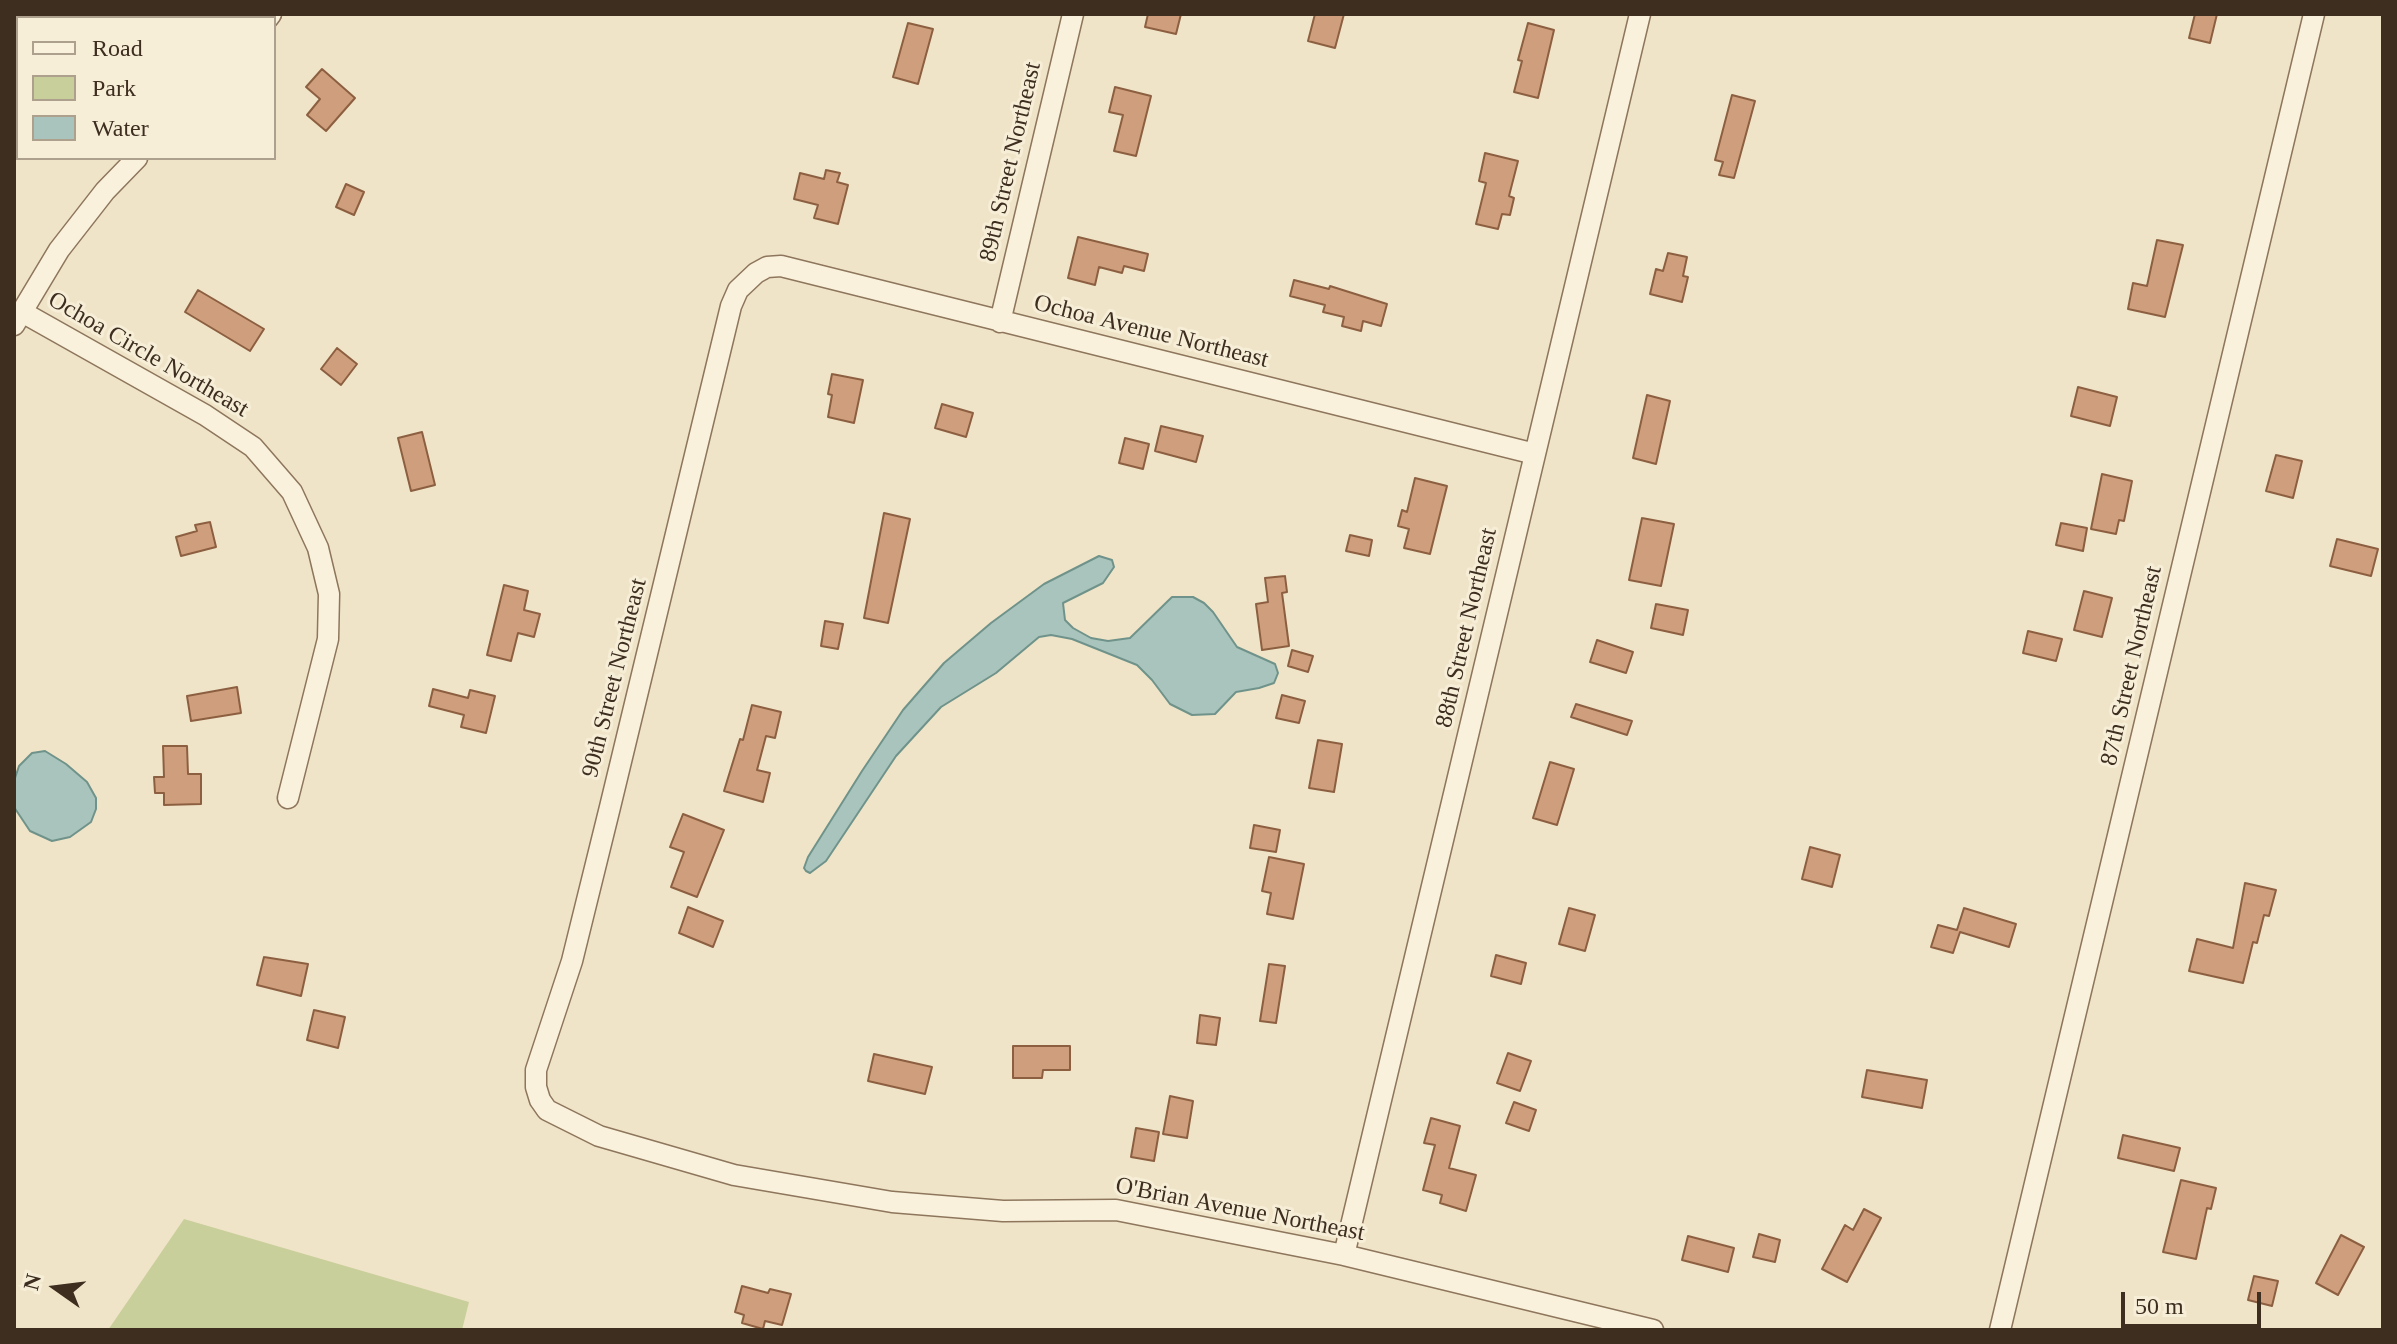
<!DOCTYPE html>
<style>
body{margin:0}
#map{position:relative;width:2397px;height:1344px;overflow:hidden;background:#f0e4c8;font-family:"Times New Roman",serif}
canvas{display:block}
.frame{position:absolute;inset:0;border:16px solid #3d2e20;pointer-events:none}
.legend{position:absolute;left:16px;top:16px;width:260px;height:144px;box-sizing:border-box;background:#f7eed8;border:2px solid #ada18e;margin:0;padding:10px 14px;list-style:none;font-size:24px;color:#3d2e20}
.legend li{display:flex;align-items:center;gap:16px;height:40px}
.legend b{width:40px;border:2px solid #ada18e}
.north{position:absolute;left:16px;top:1248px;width:80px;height:80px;-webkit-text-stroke:6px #f7eed8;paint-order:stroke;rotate:284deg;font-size:22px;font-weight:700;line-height:32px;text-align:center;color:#3d2e20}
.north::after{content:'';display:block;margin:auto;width:28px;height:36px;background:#3d2e20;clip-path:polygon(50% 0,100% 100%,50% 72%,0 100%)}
.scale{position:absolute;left:2121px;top:1292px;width:140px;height:36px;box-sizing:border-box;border:4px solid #3d2e20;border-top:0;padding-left:10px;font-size:24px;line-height:28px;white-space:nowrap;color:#3d2e20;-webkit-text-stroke:6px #f7eed8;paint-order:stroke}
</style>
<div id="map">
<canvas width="2397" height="1344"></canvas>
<div class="frame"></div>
<ul class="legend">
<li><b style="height:10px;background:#faf1dc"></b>Road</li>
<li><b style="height:22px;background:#c9cf9b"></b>Park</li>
<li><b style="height:22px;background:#a9c4bc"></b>Water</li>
</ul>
<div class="north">N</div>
<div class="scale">50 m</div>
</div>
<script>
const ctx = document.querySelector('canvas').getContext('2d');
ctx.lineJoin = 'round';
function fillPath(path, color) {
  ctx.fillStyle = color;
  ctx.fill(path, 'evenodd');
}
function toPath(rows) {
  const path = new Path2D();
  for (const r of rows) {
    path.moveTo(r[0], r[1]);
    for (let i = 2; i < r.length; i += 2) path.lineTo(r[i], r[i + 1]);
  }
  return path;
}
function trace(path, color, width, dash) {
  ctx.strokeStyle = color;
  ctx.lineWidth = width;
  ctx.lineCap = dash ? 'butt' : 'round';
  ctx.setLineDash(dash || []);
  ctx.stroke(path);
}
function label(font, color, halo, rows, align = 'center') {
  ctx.font = font + ' "Times New Roman",serif';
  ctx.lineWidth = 6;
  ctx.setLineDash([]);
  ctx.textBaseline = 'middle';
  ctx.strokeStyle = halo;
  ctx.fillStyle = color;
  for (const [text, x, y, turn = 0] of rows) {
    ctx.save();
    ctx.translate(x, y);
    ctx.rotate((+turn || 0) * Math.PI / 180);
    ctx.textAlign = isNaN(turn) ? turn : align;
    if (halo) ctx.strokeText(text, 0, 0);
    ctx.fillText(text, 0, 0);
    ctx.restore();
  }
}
fillPath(toPath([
 [184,1219,469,1302,462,1330,108,1330]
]), '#c9cf9b');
const water = toPath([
 [1099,556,1112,560,1114,567,1103,583,1063,603,1065,620,1073,628,1091,638,1108,641,1130,638,1172,597,1193,597,1204,603,1213,612,1237,647,1275,664,1278,673,1274,683,1259,688,1236,692,1215,714,1192,715,1170,704,1152,680,1137,665,1072,639,1051,635,1039,637,996,673,941,707,896,756,826,861,810,873,806,871,804,868,808,857,862,771,903,710,944,663,991,623,1044,584,1099,556],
 [45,751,66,764,87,782,96,798,96,809,91,822,70,837,52,841,30,831,14,807,14,781,19,766,32,753,45,751]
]);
fillPath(water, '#a9c4bc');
trace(water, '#6f938a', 2);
const building = toPath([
 [1148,14,1181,14,1176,34,1145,27,1148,14],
 [1315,14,1344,14,1335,48,1308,41,1315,14],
 [2195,14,2217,14,2210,43,2189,38,2195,14],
 [908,23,933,29,918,84,893,77,908,23],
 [1528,23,1554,30,1538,98,1514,92,1522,61,1518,60,1528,23],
 [322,69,355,98,326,131,307,115,320,99,306,87,322,69],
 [1115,87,1151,96,1136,156,1114,151,1123,115,1109,112,1115,87],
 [1732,95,1755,101,1734,178,1719,175,1723,162,1715,160,1732,95],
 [1485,153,1518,161,1509,196,1514,198,1510,215,1502,214,1498,229,1476,224,1486,183,1479,181,1485,153],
 [826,170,840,173,837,182,848,185,838,224,814,218,818,205,794,199,800,173,824,179,826,170],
 [346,184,364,192,354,215,336,207,346,184],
 [1078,237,1148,254,1144,271,1124,266,1122,273,1099,267,1095,285,1068,278,1078,237],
 [2157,240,2183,245,2165,317,2128,309,2133,283,2147,286,2157,240],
 [1668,253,1687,257,1683,276,1688,277,1682,302,1650,294,1656,269,1663,271,1668,253],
 [1294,280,1329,289,1330,286,1387,304,1381,326,1363,321,1361,331,1342,326,1344,317,1323,312,1325,305,1290,296,1294,280],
 [198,290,264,329,250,351,185,312,198,290],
 [337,348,357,364,341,385,321,369,337,348],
 [832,374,863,380,854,423,828,417,832,395,828,394,832,374],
 [2078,387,2117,397,2110,426,2071,416,2078,387],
 [1647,395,1670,401,1656,464,1633,458,1647,395],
 [942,404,973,413,966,437,935,428,942,404],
 [1161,426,1203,436,1196,462,1155,451,1161,426],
 [422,432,435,485,411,491,398,438,422,432],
 [1125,438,1149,444,1143,469,1119,463,1125,438],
 [2276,455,2302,461,2293,498,2266,491,2276,455],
 [2102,474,2132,481,2124,521,2119,520,2116,534,2091,529,2102,474],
 [1415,478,1447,486,1430,554,1404,548,1409,529,1398,526,1402,510,1407,512,1415,478],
 [884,513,910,519,888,623,864,618,884,513],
 [1642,518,1674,524,1661,586,1629,580,1642,518],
 [210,522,216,547,181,556,176,537,197,531,195,525,210,522],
 [2061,523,2087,528,2083,551,2056,545,2061,523],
 [1350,535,1372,540,1369,556,1346,551,1350,535],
 [2337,539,2378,549,2371,576,2330,566,2337,539],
 [1285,576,1287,592,1282,593,1289,646,1262,650,1256,604,1268,602,1265,578,1285,576],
 [504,585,528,591,524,610,540,614,534,637,518,633,511,661,487,655,504,585],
 [2084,591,2112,598,2102,637,2074,630,2084,591],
 [1656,604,1688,610,1683,635,1651,628,1656,604],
 [825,621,843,624,838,649,821,646,825,621],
 [2028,631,2062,639,2056,661,2023,653,2028,631],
 [1597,640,1633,652,1626,673,1590,662,1597,640],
 [1292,650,1313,656,1308,672,1288,666,1292,650],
 [237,687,241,713,191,721,187,696,237,687],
 [433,689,468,698,470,690,495,696,486,733,461,727,464,715,429,706,433,689],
 [1282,695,1305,701,1299,723,1276,718,1282,695],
 [1576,704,1632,721,1627,735,1571,717,1576,704],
 [752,705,781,712,775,738,766,736,757,770,770,773,763,802,724,791,740,739,743,740,752,705],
 [1318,740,1342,744,1334,792,1309,788,1318,740],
 [163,746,187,746,188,774,201,774,201,804,164,805,164,793,155,793,154,777,164,777,163,746],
 [1550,762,1574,769,1557,825,1533,818,1550,762],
 [683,814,724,830,697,897,671,887,684,852,670,847,683,814],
 [1254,825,1280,830,1276,852,1250,848,1254,825],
 [1810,847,1840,855,1832,887,1802,879,1810,847],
 [1269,857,1304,864,1293,919,1267,914,1271,893,1262,891,1269,857],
 [2245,883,2276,890,2269,916,2264,915,2257,943,2253,942,2243,983,2189,971,2197,939,2233,948,2245,883],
 [688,907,723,921,713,947,679,933,688,907],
 [1569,908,1595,915,1585,951,1559,944,1569,908],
 [1964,908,2016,924,2009,947,1960,932,1953,953,1931,947,1938,925,1957,930,1964,908],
 [1496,955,1526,963,1521,984,1491,976,1496,955],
 [264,957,308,964,301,996,257,985,264,957],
 [1269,964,1285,966,1276,1023,1260,1021,1269,964],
 [314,1010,345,1017,338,1048,307,1040,314,1010],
 [1200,1015,1220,1018,1216,1045,1197,1043,1200,1015],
 [1013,1046,1070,1046,1070,1070,1043,1070,1042,1078,1013,1078,1013,1046],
 [1508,1053,1531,1061,1520,1091,1497,1083,1508,1053],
 [874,1054,932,1067,925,1094,868,1081,874,1054],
 [1867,1070,1927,1080,1922,1108,1862,1097,1867,1070],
 [1170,1096,1193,1101,1187,1138,1163,1134,1170,1096],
 [1514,1102,1536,1110,1529,1131,1506,1123,1514,1102],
 [1431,1118,1460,1126,1449,1168,1476,1175,1466,1211,1440,1203,1442,1195,1423,1190,1435,1145,1424,1143,1431,1118],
 [1136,1128,1159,1132,1154,1161,1131,1157,1136,1128],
 [2123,1135,2180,1148,2174,1171,2118,1158,2123,1135],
 [2181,1180,2216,1188,2211,1209,2207,1208,2196,1259,2163,1252,2181,1180],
 [1864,1209,1881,1218,1847,1282,1822,1269,1845,1225,1853,1230,1864,1209],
 [1759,1234,1780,1240,1775,1262,1753,1257,1759,1234],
 [2341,1235,2364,1247,2338,1295,2316,1283,2341,1235],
 [1688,1236,1734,1248,1728,1272,1682,1260,1688,1236],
 [2254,1276,2278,1281,2272,1306,2248,1300,2254,1276],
 [742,1286,768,1293,770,1289,791,1294,782,1325,765,1321,763,1329,742,1323,744,1315,735,1312,742,1286]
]);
fillPath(building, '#cf9f7d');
trace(building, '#8d5f41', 2);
const minor = toPath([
 [268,18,271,14],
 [22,312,205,415,253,447,292,492,318,548,329,594,328,639,288,798],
 [1000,322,1073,14],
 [14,325,59,250,105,191,137,158],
 [1535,454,781,266,767,267,756,273,738,290,731,306,610,807,572,961,536,1070,536,1087,540,1100,547,1110,599,1136,734,1175,892,1202,1003,1211,1116,1210,1344,1255,1653,1330],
 [1344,1255,1640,14],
 [2000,1330,2314,14]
]);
trace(minor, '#8d765c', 23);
trace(minor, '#faf1dc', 20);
label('24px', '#3d2e20', '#f7eed8', [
 ["89th Street Northeast",1011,162,-77],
 ["Ochoa Avenue Northeast",1151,332,14],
 ["Ochoa Circle Northeast",148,355,30],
 ["88th Street Northeast",1467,628,-77],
 ["87th Street Northeast",2132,666,-77],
 ["90th Street Northeast",615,678,-76],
 ["O'Brian Avenue Northeast",1240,1210,11]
]);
</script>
